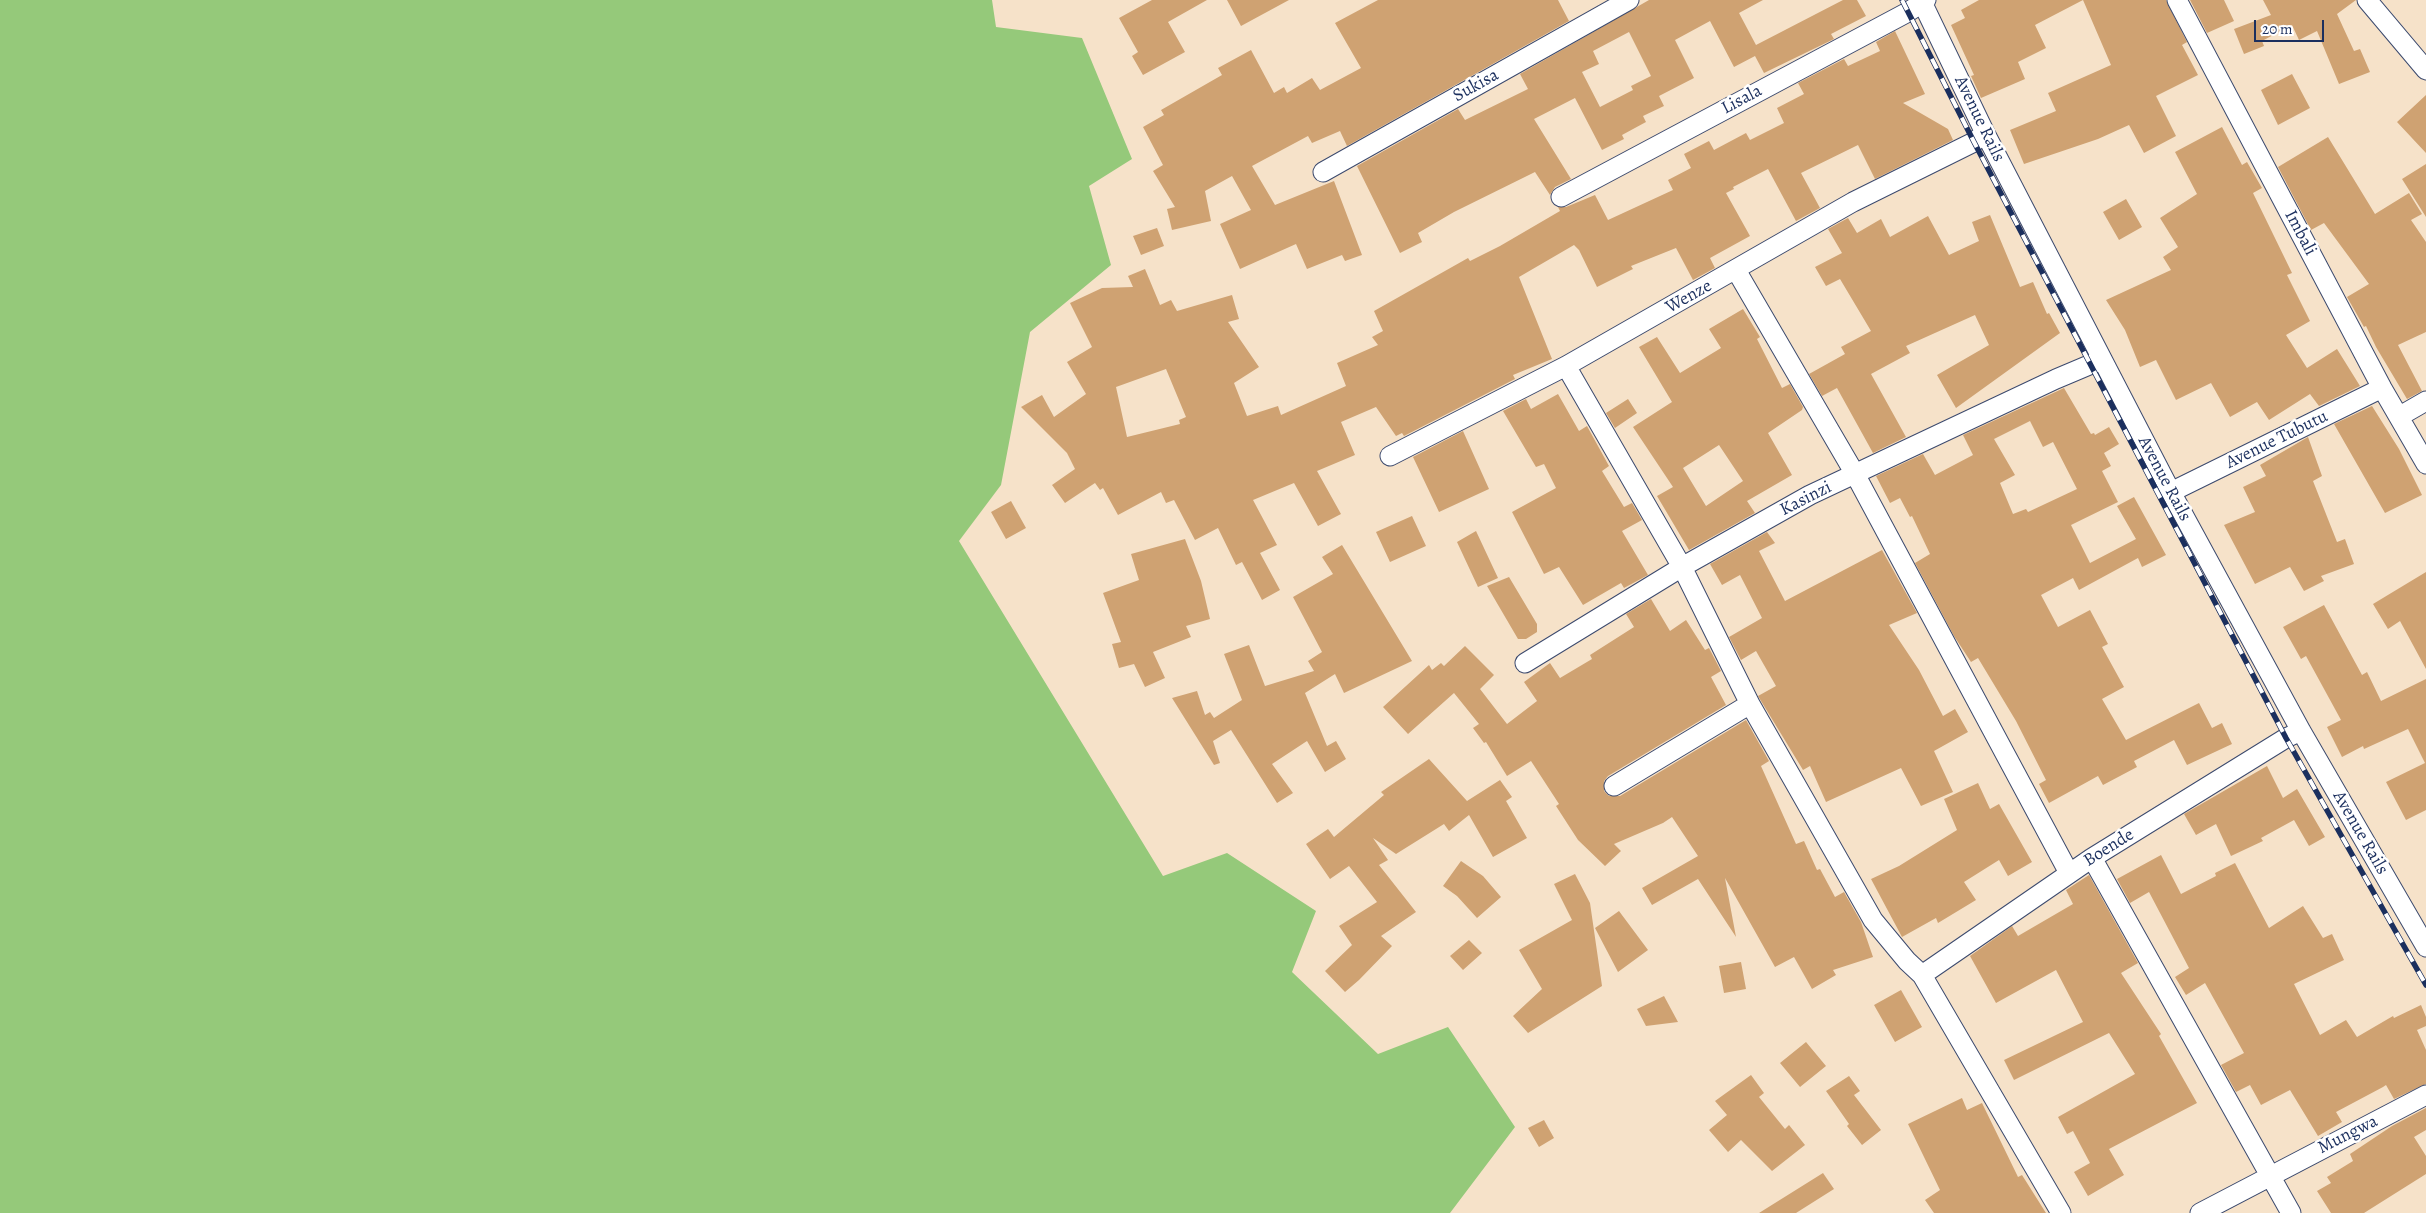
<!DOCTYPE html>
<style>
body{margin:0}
#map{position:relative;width:2426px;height:1213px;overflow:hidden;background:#f6e2c9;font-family:Alegreya,serif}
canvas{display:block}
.scale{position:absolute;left:2254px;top:20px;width:70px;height:22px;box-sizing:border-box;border:2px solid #1b2f5e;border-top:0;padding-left:6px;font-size:15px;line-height:18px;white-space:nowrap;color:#1b2f5e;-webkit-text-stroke:4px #fff;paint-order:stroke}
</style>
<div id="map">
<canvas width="2426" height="1213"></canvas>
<div class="scale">20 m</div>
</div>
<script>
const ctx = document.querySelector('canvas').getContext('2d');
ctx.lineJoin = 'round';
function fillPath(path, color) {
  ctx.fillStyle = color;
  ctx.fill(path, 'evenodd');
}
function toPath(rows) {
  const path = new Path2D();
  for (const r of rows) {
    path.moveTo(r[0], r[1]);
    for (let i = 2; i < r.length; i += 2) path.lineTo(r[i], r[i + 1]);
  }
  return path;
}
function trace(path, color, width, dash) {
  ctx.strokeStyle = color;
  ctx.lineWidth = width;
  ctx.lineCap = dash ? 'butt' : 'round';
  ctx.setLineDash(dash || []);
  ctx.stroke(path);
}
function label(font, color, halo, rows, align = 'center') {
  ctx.font = font + ' Alegreya,serif';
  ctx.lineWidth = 5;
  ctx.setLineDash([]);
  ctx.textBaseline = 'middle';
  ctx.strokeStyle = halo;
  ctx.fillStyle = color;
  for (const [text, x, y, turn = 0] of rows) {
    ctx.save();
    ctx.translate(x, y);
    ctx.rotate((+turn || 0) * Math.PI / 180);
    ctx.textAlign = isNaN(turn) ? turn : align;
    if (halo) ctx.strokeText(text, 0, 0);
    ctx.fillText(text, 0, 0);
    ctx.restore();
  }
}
fillPath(toPath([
 [0,0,992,0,996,27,1082,38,1132,159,1089,186,1111,265,1030,332,1001,485,959,541,1163,876,1227,853,1316,911,1292,972,1378,1054,1448,1027,1515,1127,1450,1213,0,1213]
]), '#95c97a');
fillPath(toPath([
 [1152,0,1207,0,1168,22,1185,52,1143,75,1132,56,1138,52,1119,18],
 [1227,0,1289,0,1241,26],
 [1378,0,1558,0,1569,21,1347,146,1340,131,1312,143,1308,136,1252,166,1275,205,1334,181,1362,255,1345,261,1342,255,1307,269,1296,244,1240,269,1220,224,1251,210,1232,176,1205,191,1211,221,1172,230,1167,209,1175,207,1153,171,1163,165,1143,127,1164,115,1161,110,1222,75,1218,68,1251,50,1274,93,1284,87,1287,93,1312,78,1320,90,1361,68,1335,23],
 [1649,0,1763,0,1739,13,1756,45,1843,0,1857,0,1866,16,1831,34,1834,39,1764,73,1755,56,1734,67,1710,21,1675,40,1694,78,1659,96,1664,106,1643,116,1646,122,1622,135,1624,139,1602,150,1575,98,1534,119,1571,179,1555,187,1550,195,1535,172,1454,212,1418,233,1422,242,1400,253,1357,166,1458,109,1465,120,1528,89,1520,74],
 [1629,32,1651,76,1631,86,1633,90,1600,107,1582,72,1599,64,1593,51],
 [1979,0,2166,0,2187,42,2182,45,2198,75,2156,96,2176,136,2144,153,2129,125,2098,139,2024,164,2010,130,2056,111,2048,93,2111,65,2083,0,2035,25,2046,48,2018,62,2025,79,1981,98,1971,76,1974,75,1951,25,1965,18,1961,10],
 [2190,0,2224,0,2234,21,2207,33],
 [2263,0,2356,0,2337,14,2354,51,2360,49,2370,72,2339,84,2317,31,2299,40,2292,25,2262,41,2264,46,2244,54,2234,29,2271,15],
 [1895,31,1925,94,1903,103,1948,129,1953,140,1875,179,1858,145,1801,173,1820,208,1796,221,1768,169,1733,187,1734,189,1726,193,1750,236,1710,258,1715,268,1693,280,1676,248,1631,266,1633,269,1597,287,1579,250,1574,245,1519,277,1552,359,1513,375,1515,379,1404,436,1402,433,1396,436,1376,407,1341,422,1355,455,1317,471,1341,514,1318,526,1294,483,1253,500,1277,545,1260,553,1280,590,1262,600,1242,562,1236,565,1218,528,1195,540,1174,500,1166,503,1161,492,1118,515,1103,488,1100,490,1095,483,1065,503,1052,485,1075,469,1067,453,1021,407,1042,395,1054,417,1086,394,1067,362,1092,347,1070,303,1102,288,1133,287,1128,276,1145,269,1160,305,1171,300,1177,311,1232,295,1239,319,1228,322,1259,367,1234,383,1247,416,1278,406,1281,415,1346,386,1337,363,1378,345,1372,337,1383,331,1374,311,1468,258,1470,261,1500,246,1560,211,1558,207,1566,207,1595,195,1608,220,1673,190,1668,180,1691,168,1684,154,1709,141,1714,150,1746,133,1750,140,1784,123,1777,108,1804,94,1798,83,1844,59,1848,66,1880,51,1876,42],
 [1166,369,1186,417,1179,420,1180,424,1127,437,1116,387],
 [2292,74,2310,108,2278,125,2261,90],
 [2426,95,2426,153,2397,122],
 [2222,127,2242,165,2247,162,2262,188,2253,193,2292,273,2287,275,2310,321,2286,335,2307,368,2337,349,2360,386,2319,406,2310,394,2269,420,2257,402,2230,417,2211,383,2176,400,2156,360,2140,367,2125,330,2106,300,2171,270,2163,257,2178,247,2160,218,2197,194,2175,152],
 [2328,137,2375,214,2409,193,2422,214,2411,220,2426,242,2426,332,2398,345,2422,391,2407,399,2376,347,2366,326,2364,327,2347,297,2369,284,2324,223,2311,230,2278,167],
 [2426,164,2426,217,2402,179],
 [2126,199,2142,227,2119,240,2103,212],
 [1990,215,2020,287,2033,282,2047,314,2049,313,2060,333,1956,408,1937,375,1989,345,1975,315,1906,346,1910,353,1871,374,1906,437,1873,453,1837,388,1822,396,1809,374,1845,354,1841,347,1871,331,1840,279,1826,286,1815,267,1842,253,1828,229,1848,218,1857,233,1881,219,1890,237,1928,216,1949,255,1979,241,1972,222],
 [1157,228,1164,246,1141,255,1133,236],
 [1743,309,1760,337,1757,339,1782,388,1790,384,1803,407,1802,410,1768,433,1792,475,1747,501,1755,513,1689,550,1657,496,1673,487,1633,427,1672,402,1639,347,1657,337,1680,373,1721,348,1709,329],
 [1719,445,1743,481,1706,506,1683,468],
 [2064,388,2091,434,2094,433,2095,435,2109,427,2119,444,2104,453,2111,466,2102,471,2118,502,2071,525,2090,563,2136,539,2117,506,2134,497,2166,555,2142,567,2138,558,2079,590,2073,578,2041,595,2058,627,2090,610,2108,644,2102,647,2124,687,2102,699,2126,740,2199,703,2212,728,2222,723,2232,744,2187,765,2174,740,2134,761,2137,767,2103,785,2098,776,2049,803,2039,784,2046,780,2016,721,1978,658,1971,662,1954,636,1915,563,1930,554,1912,516,1910,517,1900,498,1890,503,1876,476,1923,454,1935,475,1973,455,1963,435],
 [2030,421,2043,447,2053,442,2077,489,2028,512,2026,509,2013,514,2000,483,2015,475,1994,439],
 [1558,394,1579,431,1587,426,1609,466,1602,471,1624,507,1632,503,1642,520,1622,531,1648,575,1624,588,1621,583,1583,605,1559,567,1544,574,1512,512,1556,488,1544,464,1536,467,1503,411,1526,399,1531,409],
 [1628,399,1637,413,1615,428,1606,413],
 [2372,406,2399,449,2422,495,2385,513,2334,424],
 [1463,431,1489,489,1439,512,1413,457],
 [2308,437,2322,476,2313,481,2337,542,2345,539,2354,564,2321,576,2324,581,2304,591,2290,567,2255,584,2224,525,2255,512,2243,487,2266,476,2260,465],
 [1011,501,1026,528,1006,539,991,512],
 [1412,516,1426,546,1390,562,1376,532],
 [1476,531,1498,578,1478,587,1457,542],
 [1767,532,1775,543,1759,551,1785,601,1882,550,1917,613,1889,625,1919,670,1943,716,1955,709,1968,732,1934,751,1953,792,1921,806,1901,768,1826,802,1810,766,1803,770,1758,696,1776,686,1756,651,1741,660,1729,637,1762,618,1740,575,1722,585,1710,564],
 [1185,539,1201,581,1210,619,1186,626,1191,637,1153,652,1165,678,1145,687,1134,664,1119,668,1112,644,1121,642,1103,593,1139,580,1131,554],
 [1342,545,1412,661,1344,693,1335,674,1305,693,1327,746,1336,741,1346,759,1325,772,1307,741,1272,764,1293,793,1277,803,1231,730,1213,741,1220,763,1214,765,1172,698,1197,691,1205,715,1210,712,1214,718,1242,700,1224,654,1249,645,1265,686,1314,671,1308,661,1322,652,1293,597,1333,574,1322,557],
 [2426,572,2426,669,2400,621,2388,629,2373,604],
 [1509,577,1537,624,1537,632,1526,639,1518,639,1487,586],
 [1651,599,1670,631,1686,620,1705,650,1709,648,1721,671,1711,677,1726,705,1608,776,1604,781,1604,791,1609,796,1620,796,1746,720,1769,761,1761,766,1796,844,1804,841,1817,870,1820,869,1835,897,1844,892,1861,922,1873,957,1833,970,1836,975,1812,989,1794,957,1775,967,1725,878,1736,937,1698,879,1652,905,1642,888,1698,856,1672,817,1663,823,1614,844,1621,851,1605,866,1578,840,1556,806,1559,804,1531,761,1507,776,1486,742,1484,743,1473,728,1479,724,1454,693,1408,734,1383,707,1429,665,1432,670,1441,663,1444,666,1465,646,1494,675,1480,689,1507,724,1537,701,1524,682,1550,663,1560,678,1592,659,1590,655,1634,627,1626,614],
 [2324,605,2362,675,2367,672,2381,701,2426,679,2426,810,2406,820,2386,782,2425,763,2408,729,2364,749,2363,746,2342,757,2327,727,2341,720,2306,656,2301,659,2283,627],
 [1429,759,1467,801,1500,780,1512,797,1506,801,1527,838,1493,857,1469,815,1449,831,1444,824,1396,854,1373,838,1388,860,1379,865,1416,912,1381,936,1392,946,1359,980,1345,992,1325,971,1352,945,1339,926,1377,902,1349,866,1330,879,1306,844,1328,829,1334,837,1384,795,1381,792],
 [2267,766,2283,798,2297,789,2325,837,2309,846,2294,820,2261,838,2263,841,2231,856,2216,824,2196,835,2184,814],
 [1978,783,1990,809,1999,804,2032,862,2008,876,1999,860,1964,882,1976,900,1938,923,1936,918,1902,937,1871,879,1899,866,1957,830,1944,799],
 [2161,855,2181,894,2216,876,2215,873,2235,863,2269,928,2303,906,2323,938,2332,934,2344,960,2294,984,2320,1035,2346,1020,2357,1037,2393,1016,2394,1018,2421,1005,2426,1017,2426,1026,2417,1030,2426,1050,2426,1084,2394,1099,2386,1085,2383,1087,2336,1112,2342,1122,2318,1136,2290,1090,2261,1105,2250,1085,2236,1092,2221,1065,2244,1053,2205,983,2186,995,2175,977,2189,968,2149,892,2130,903,2117,879],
 [1461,861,1483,876,1501,897,1477,918,1457,896,1443,886],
 [1575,874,1590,903,1602,986,1528,1033,1513,1016,1542,989,1519,950,1572,920,1554,884],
 [2089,875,2138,963,2121,973,2161,1034,2159,1036,2197,1103,2109,1149,2124,1175,2088,1196,2074,1172,2090,1163,2073,1131,2067,1134,2058,1117,2135,1074,2109,1033,2014,1080,2004,1060,2083,1022,2056,970,1996,1003,1970,956,2012,926,2018,936,2073,904,2066,890],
 [1619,911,1648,950,1618,972,1595,928],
 [1469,940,1482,953,1463,970,1450,956],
 [1741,962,1746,989,1724,993,1719,966],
 [1901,990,1922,1027,1895,1042,1874,1005],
 [1664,996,1678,1022,1646,1026,1637,1009],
 [1806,1042,1826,1066,1800,1087,1780,1063],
 [1751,1075,1764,1093,1759,1097,1785,1129,1789,1125,1805,1145,1772,1171,1741,1140,1728,1152,1709,1130,1727,1115,1715,1101],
 [1849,1076,1860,1091,1854,1095,1881,1130,1862,1145,1847,1126,1849,1124,1826,1091],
 [1962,1098,1967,1110,1982,1103,2018,1177,2022,1175,2046,1213,1934,1213,1925,1200,1940,1190,1908,1124],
 [2426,1108,2426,1130,2414,1137,2426,1156,2426,1174,2364,1213,2331,1213,2317,1191,2331,1183,2327,1177,2353,1161,2350,1154,2392,1126],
 [1544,1120,1554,1138,1539,1147,1528,1128],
 [1823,1173,1834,1189,1796,1213,1759,1213]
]), '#cfa272');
const minor = toPath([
 [1921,0,1985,133,2171,492,2301,731,2426,947],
 [2177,0,2382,388,2426,464],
 [2367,0,2426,70],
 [1323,172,1629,0],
 [1561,197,1908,12,1926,0],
 [1736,270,1855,474,2069,873],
 [1566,366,1682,567,1750,704,1873,920,1907,961,1922,975,2061,1213],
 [2400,416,2426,401],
 [1390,456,1566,366,1853,202,1974,142,1985,133],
 [2171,492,2382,388],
 [1525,663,1682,567,1810,495,2056,379,2101,360],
 [1614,786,1750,704],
 [2092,858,2291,1213],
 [1922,975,2092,858,2286,738,2301,731],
 [2200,1213,2426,1095]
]);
trace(minor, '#3c4a6e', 21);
trace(minor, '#fff', 19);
const rail = toPath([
 [1902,0,1974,142,2286,738,2426,985]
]);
trace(rail, '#1b2f5e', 5.5);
trace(rail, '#fff', 4, [11]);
label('18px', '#1b2f5e', '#fff', [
 ["Sukisa",1476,86,-29],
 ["Lisala",1742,100,-28],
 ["Avenue Rails",1979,119,64],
 ["Imbali",2300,233,62],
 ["Wenze",1689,297,-29],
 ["Avenue Tubutu",2277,440,-26],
 ["Avenue Rails",2164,479,62],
 ["Kasinzi",1806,499,-27],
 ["Avenue Rails",2360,833,60],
 ["Boende",2109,848,-32],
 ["Mungwa",2348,1135,-27]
]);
</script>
